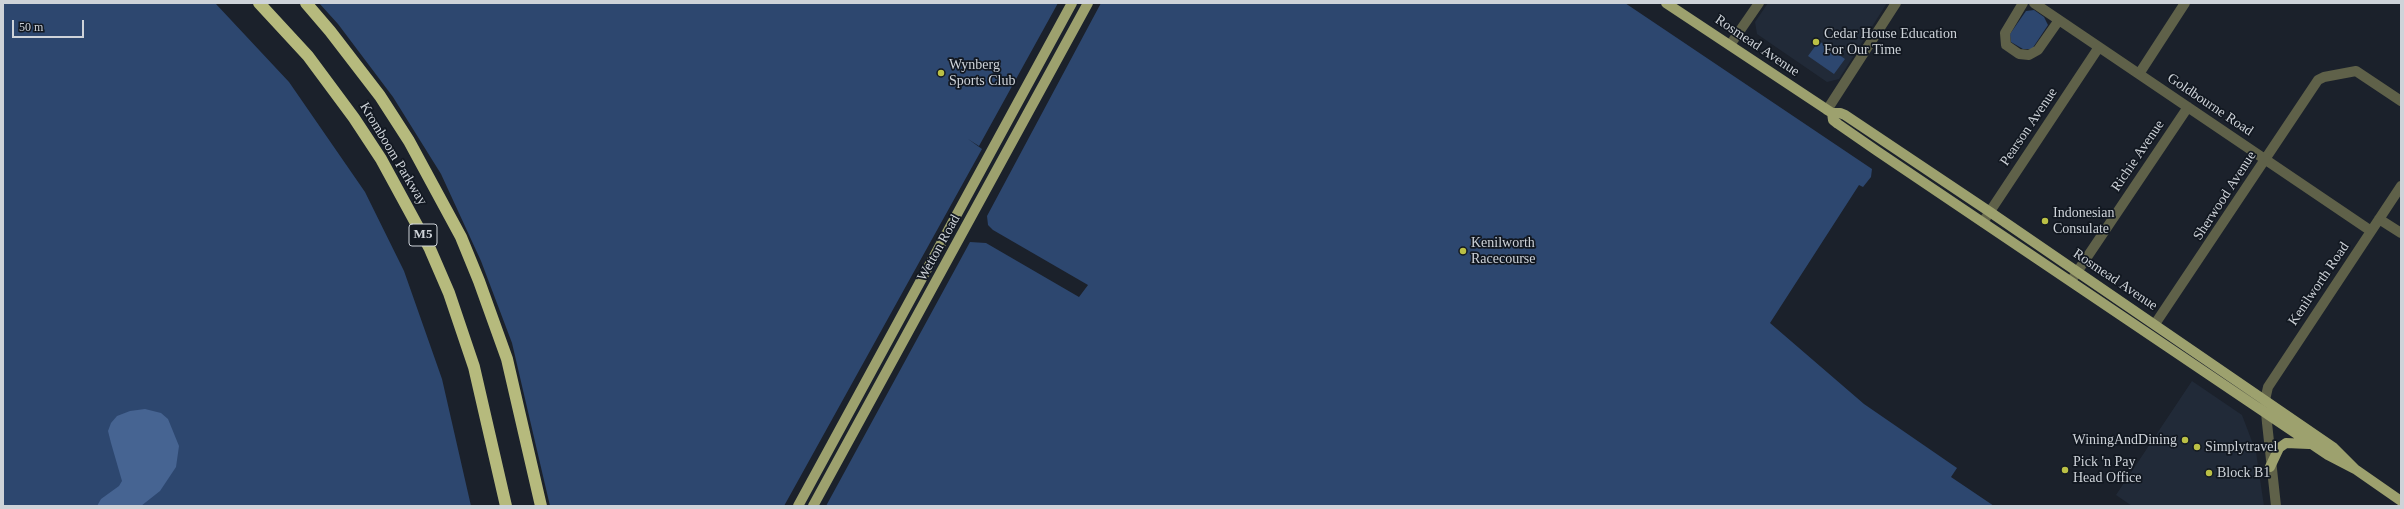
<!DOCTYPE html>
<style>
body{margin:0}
#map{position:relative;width:2404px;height:509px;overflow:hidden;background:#1b212b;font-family:"Times New Roman",serif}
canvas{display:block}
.frame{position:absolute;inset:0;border:4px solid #ced3d9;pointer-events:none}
.scale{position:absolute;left:12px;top:20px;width:72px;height:18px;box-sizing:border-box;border:2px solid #ced3d9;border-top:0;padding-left:5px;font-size:12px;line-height:14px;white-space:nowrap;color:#ced3d9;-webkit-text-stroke:3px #121821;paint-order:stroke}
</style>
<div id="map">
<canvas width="2404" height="509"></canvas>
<div class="frame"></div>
<div class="scale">50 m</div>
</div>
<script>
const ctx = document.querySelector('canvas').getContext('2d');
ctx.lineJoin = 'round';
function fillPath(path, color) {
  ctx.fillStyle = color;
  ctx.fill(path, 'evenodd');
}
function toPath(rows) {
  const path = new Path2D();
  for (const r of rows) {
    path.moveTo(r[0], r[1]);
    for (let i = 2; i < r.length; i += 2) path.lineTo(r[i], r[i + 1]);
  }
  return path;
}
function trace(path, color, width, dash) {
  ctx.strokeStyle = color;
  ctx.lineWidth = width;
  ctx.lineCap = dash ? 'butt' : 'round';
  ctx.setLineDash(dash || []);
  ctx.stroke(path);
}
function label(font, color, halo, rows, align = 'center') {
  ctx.font = font + ' "Times New Roman",serif';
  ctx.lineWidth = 3.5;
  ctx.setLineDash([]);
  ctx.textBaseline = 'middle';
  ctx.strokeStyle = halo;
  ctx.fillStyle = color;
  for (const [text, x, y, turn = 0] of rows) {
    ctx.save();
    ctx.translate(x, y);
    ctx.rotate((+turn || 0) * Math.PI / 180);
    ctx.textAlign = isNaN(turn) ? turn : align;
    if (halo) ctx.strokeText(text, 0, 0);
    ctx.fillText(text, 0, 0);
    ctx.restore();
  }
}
fillPath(toPath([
 [1768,3,1887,3,1839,79,1827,82,1757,34,1755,22],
 [2192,381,2242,415,2256,452,2264,506,2132,506,2116,495]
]), '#212a38');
fillPath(toPath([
 [3,3,216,4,289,82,365,192,404,271,442,379,471,506,3,506],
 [319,3,1058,3,979,146,968,139,982,149,784,506,550,506,512,343,481,261,441,174,393,97,338,24],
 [1101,3,1625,3,1872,169,1871,177,1863,187,1859,185,1770,323,1864,404,1957,468,1951,477,1994,506,826,506,970,242,986,243,1079,297,1088,285,993,230,988,225,987,216],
 [2034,10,2044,17,2048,25,2032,49,2023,49,2011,42,2010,34,2026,11],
 [1819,41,1845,59,1834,74,1808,56]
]), '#2d476f');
fillPath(toPath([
 [145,409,161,413,168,419,179,446,176,467,160,491,141,506,97,506,101,499,119,486,122,481,111,443,108,431,111,423,117,416,130,411]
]), '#466492');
trace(toPath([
 [2023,3,2005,33,2006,45,2019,54,2029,55,2038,50,2059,20],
 [2034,3,2371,231],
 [1730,45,1759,3],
 [2139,74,2185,3],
 [1827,110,1896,3],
 [2379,219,2401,233],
 [1983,222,2099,47],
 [2071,281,2188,107],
 [2155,324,2318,80,2324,77,2356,71,2401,101],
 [2276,506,2267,423,2265,400,2268,387,2401,186]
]), '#5f6149', 10);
trace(toPath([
 [1666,3,1832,113,1840,113,1845,115,1990,212,2333,447,2355,469],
 [1832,113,1833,120,1838,124,1877,151,2328,455,2355,469,2401,501],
 [2270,467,2279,448,2286,443,2309,444],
 [798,506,1072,3],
 [813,506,1088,3]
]), '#9da16e', 10);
trace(toPath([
 [259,3,308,56,354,118,381,159,430,249,449,293,474,367,506,506],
 [306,3,330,31,380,96,409,141,461,237,479,281,507,359,541,506]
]), '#b6ba7d', 12);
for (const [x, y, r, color] of [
 [1816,42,4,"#bbc045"],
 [941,73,4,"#bbc045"],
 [2045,221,4,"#bbc045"],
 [1463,251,4,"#bbc045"],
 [2185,440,4,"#bbc045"],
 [2197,447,4,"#bbc045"],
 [2065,470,4,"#bbc045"],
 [2209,473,4,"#bbc045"]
]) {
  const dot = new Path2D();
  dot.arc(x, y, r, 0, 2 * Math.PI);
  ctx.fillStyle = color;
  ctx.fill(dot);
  trace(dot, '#121821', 1.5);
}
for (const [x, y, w] of [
 [423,235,28]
]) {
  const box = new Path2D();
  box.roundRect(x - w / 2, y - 11, w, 22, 3);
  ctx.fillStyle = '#121821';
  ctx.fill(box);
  trace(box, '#ced3d9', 1);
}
label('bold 13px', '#ced3d9', null, [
 ["M5",423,235]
]);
label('14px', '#ced3d9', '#121821', [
 ["Cedar House Education",1824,34],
 ["For Our Time",1824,50],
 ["Wynberg",949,65],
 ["Sports Club",949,81],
 ["Indonesian",2053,213],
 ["Consulate",2053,229],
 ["Kenilworth",1471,243],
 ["Racecourse",1471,259],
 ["WiningAndDining",2177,440,"right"],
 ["Simplytravel",2205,447],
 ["Pick 'n Pay",2073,462],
 ["Head Office",2073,478],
 ["Block B1",2217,473]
], 'left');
label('14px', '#ced3d9', '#121821', [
 ["Rosmead Avenue",1757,46,34],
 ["Goldbourne Road",2210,105,34],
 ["Pearson Avenue",2029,127,-56],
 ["Kromboom Parkway",393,154,59],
 ["Richie Avenue",2138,156,-56],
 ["Sherwood Avenue",2225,196,-57],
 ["Wetton Road",939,248,-61],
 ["Rosmead Avenue",2115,280,34],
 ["Kenilworth Road",2319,284,-56]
]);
</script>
